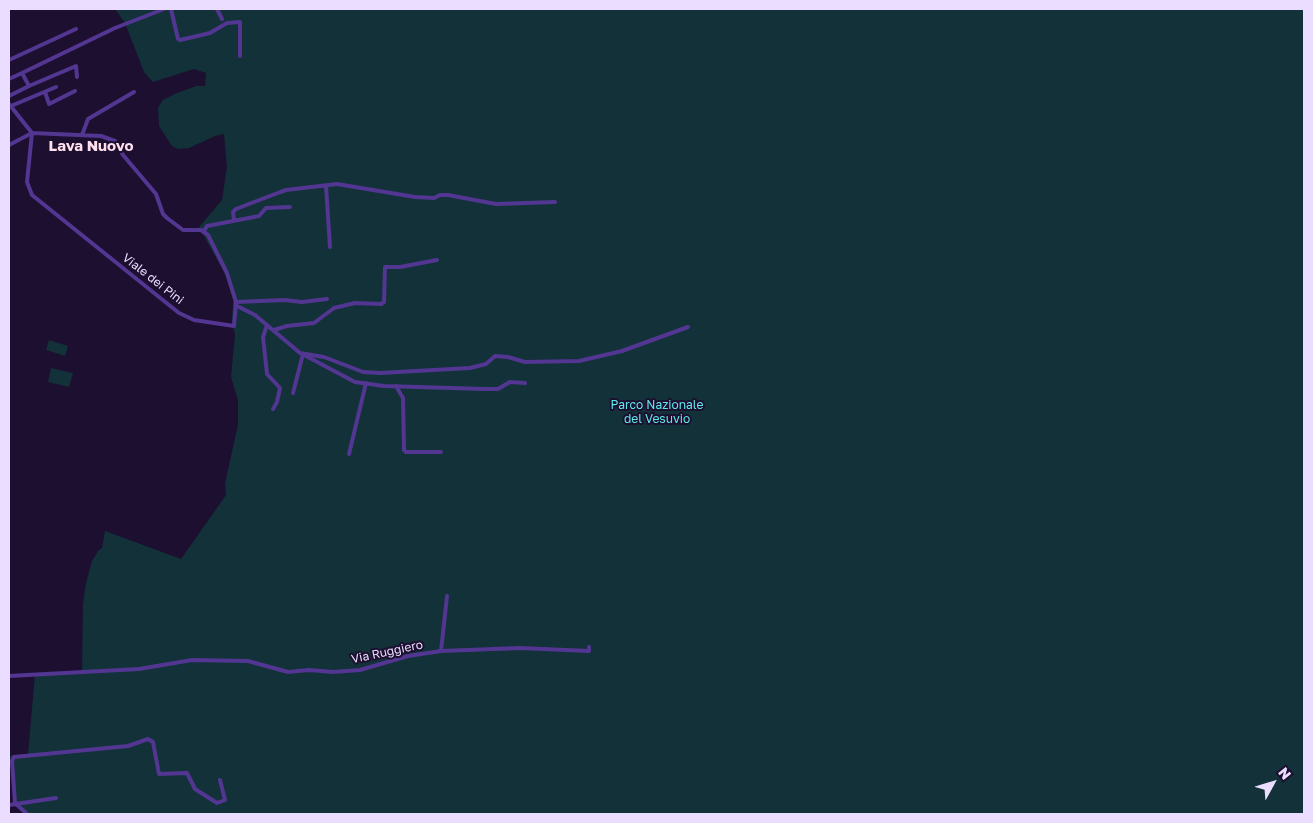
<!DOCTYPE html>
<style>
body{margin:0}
#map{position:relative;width:1313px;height:823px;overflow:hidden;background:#1d0f2f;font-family:"Golos Text",sans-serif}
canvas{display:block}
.frame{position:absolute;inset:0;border:10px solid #eaddff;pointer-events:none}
.north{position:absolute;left:1248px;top:758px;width:50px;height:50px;-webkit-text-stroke:4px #1d0f2f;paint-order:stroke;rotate:51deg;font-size:14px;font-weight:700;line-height:20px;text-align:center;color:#eaddff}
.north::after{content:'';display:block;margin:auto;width:18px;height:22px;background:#eaddff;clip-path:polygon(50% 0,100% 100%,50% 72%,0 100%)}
</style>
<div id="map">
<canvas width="1313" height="823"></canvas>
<div class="frame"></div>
<div class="north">N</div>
</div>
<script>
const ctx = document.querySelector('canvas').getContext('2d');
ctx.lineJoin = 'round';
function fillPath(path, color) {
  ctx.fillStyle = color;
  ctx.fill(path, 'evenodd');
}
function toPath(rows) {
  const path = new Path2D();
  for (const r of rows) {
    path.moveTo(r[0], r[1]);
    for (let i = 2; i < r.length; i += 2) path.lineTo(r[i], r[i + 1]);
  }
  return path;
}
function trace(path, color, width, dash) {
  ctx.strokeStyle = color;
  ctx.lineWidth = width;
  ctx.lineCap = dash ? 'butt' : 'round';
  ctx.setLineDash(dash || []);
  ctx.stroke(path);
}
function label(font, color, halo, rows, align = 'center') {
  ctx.font = font + ' "Golos Text",sans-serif';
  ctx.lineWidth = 4;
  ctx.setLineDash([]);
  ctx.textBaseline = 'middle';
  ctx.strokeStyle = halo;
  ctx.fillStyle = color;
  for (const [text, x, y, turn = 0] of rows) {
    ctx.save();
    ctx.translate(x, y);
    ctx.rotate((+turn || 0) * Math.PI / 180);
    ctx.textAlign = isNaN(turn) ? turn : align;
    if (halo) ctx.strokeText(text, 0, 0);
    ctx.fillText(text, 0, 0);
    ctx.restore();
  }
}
fillPath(toPath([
 [115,9,1304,9,1304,814,25,814,15,805,10,756,28,754,35,674,82,671,83,604,86,583,92,561,98,551,102,548,105,531,181,559,226,495,225,484,238,424,238,400,231,377,235,334,232,323,233,299,224,272,199,227,222,200,227,167,224,134,215,136,189,148,178,149,172,146,159,126,158,108,163,100,175,94,196,86,205,86,206,73,194,69,153,82,144,72,125,23],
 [49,340,68,346,65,356,46,350],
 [51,368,73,373,69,387,48,382]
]), '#123139');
trace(toPath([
 [171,9,178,39,180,40,210,33,227,23,240,22,240,56],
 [217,9,222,19],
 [9,60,76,29],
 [77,77,76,66,29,86,22,73,115,28,164,9],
 [9,79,22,73],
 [45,92,49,104,75,91],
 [9,96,29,86],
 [9,104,32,133],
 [11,106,56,87],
 [82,135,88,119,134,92],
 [9,145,32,133,101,136,115,141,123,155,156,194,163,214,167,218,183,230,201,230,208,235,227,273,236,302,234,326,194,320,179,313,32,195,27,182,32,133],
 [326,186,330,247],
 [234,220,233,212,236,209,275,194,286,190,337,184,415,197,434,198,440,195,448,195,496,204,555,202],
 [204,231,207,226,259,216,266,208,290,207],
 [236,302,285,300,302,302,327,299],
 [237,306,255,315,300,353,324,357,363,372,380,373,470,368,486,364,495,356,508,357,525,362,579,361,622,351,688,327],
 [267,325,263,337,267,374,280,388,277,402,273,409],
 [274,330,287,326,314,323,334,308,355,303,381,304,384,302,385,267,400,267,437,260],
 [304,355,355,382,384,386,484,389,498,389,510,382,525,383],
 [396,386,403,398,404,450,406,452,441,452],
 [293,393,303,354],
 [349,454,366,383],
 [441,651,447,596],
 [9,676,139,669,192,660,248,661,288,672,309,670,333,672,360,670,408,656,441,651,520,648,589,651,589,647],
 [15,803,12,761,14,757,128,746,148,739,153,742,159,774,187,773,195,789,217,803,225,800,220,780],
 [15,803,27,814],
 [9,805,56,798]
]), '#523692', 4);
label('12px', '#eaddff', '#1d0f2f', [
 ["Viale dei Pini",153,279,38],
 ["Via Ruggiero",387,652,-12]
]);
label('12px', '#5deaeb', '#1d0f2f', [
 ["Parco Nazionale",657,405],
 ["del Vesuvio",657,419]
]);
label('bold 15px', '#ffdfeb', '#1d0f2f', [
 ["Lava Nuovo",91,146]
]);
</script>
